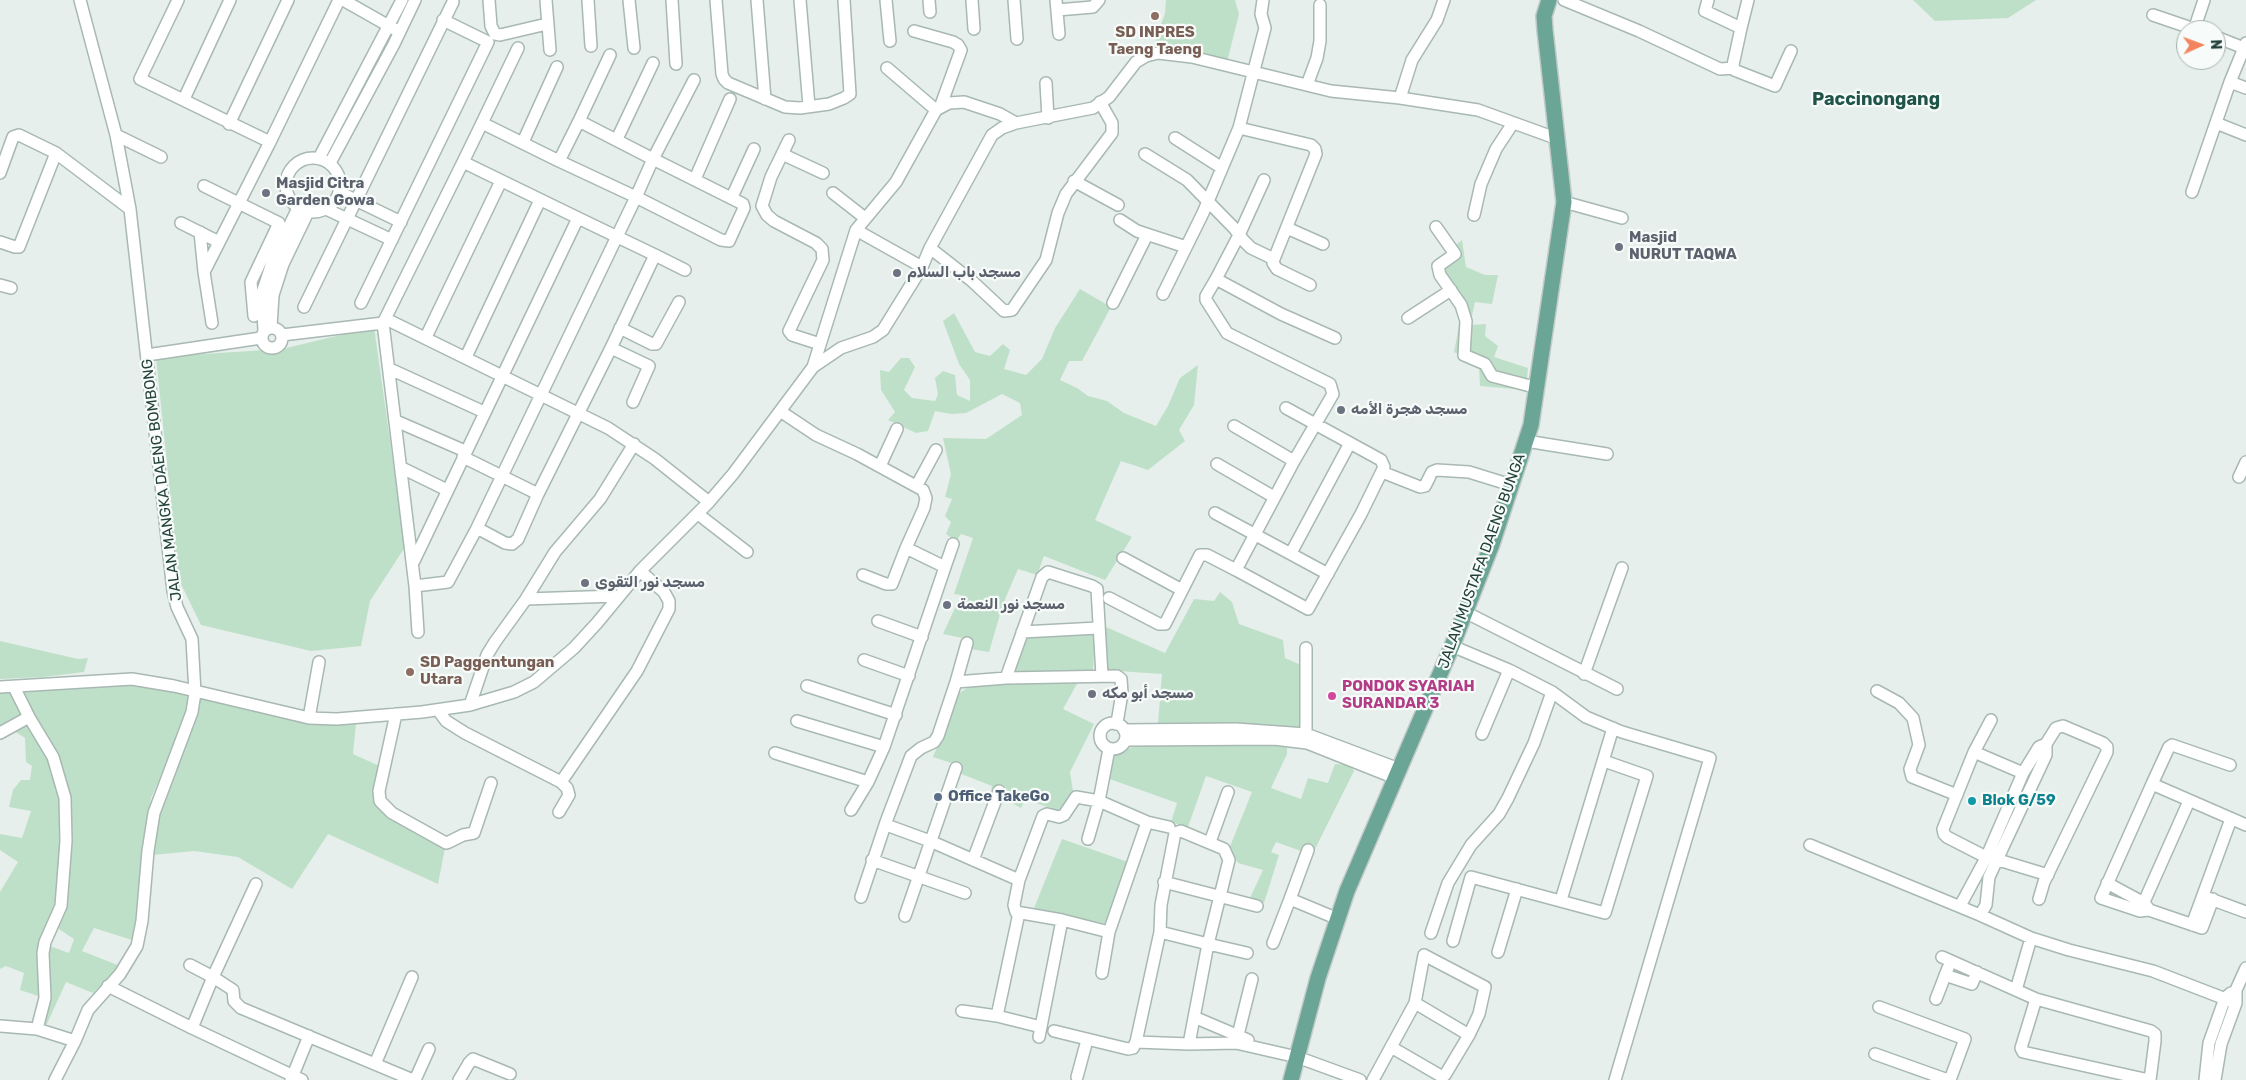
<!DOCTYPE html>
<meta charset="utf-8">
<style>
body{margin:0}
#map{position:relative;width:2246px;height:1080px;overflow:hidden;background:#e6efeb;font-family:Rubik,sans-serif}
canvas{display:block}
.north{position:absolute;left:2176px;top:20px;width:50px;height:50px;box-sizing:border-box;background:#f7fbf9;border:1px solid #a3b1ad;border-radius:50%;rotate:88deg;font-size:14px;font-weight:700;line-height:20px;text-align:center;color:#24423a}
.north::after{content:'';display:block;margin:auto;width:18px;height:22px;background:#f4845f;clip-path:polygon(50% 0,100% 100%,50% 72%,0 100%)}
</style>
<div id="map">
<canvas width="2246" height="1080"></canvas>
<div class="north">N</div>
</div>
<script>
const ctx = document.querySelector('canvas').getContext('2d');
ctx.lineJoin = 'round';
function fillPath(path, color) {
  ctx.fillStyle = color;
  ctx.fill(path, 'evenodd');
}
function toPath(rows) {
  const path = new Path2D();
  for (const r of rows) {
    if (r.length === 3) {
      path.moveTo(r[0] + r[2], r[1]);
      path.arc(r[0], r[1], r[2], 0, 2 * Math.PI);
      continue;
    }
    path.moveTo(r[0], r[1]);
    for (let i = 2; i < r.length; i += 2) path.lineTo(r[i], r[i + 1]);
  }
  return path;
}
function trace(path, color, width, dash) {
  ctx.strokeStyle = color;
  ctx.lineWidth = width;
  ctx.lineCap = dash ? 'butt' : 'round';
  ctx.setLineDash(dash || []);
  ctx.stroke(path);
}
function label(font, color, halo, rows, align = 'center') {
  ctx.font = font + ' Rubik,"Noto Naskh Arabic",sans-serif';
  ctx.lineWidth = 4.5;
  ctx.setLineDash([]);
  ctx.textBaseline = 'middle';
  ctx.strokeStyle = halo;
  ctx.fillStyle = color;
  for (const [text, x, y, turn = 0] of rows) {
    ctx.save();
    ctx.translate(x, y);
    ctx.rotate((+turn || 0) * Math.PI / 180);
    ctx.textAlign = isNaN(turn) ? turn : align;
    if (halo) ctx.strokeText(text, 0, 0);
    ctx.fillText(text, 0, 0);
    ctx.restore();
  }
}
fillPath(toPath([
 [1166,0,1235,0,1239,14,1227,62,1170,49,1153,48,1165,13],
 [1913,0,2036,0,2008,18,1935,21],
 [1462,240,1466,267,1485,275,1498,275,1492,304,1475,302,1470,325,1486,324,1485,336,1498,346,1494,357,1528,368,1526,390,1480,386,1479,366,1454,352,1460,321,1458,309,1438,260],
 [1080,289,1111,307,1082,361,1069,361,1060,380,1077,388,1088,396,1107,401,1124,413,1156,426,1168,406,1180,378,1198,365,1194,405,1179,430,1185,441,1148,470,1121,461,1095,520,1132,537,1105,580,1044,556,1037,575,1018,569,1003,604,989,652,971,649,972,640,943,634,961,595,954,594,973,538,961,534,956,541,946,534,951,522,945,516,952,499,945,497,951,474,943,438,986,439,1022,415,1020,403,1002,394,966,413,951,414,935,411,928,431,916,433,888,420,895,412,881,390,880,370,889,372,901,358,909,358,915,367,904,390,912,398,935,401,938,394,935,378,943,371,955,375,957,395,970,401,970,380,959,364,943,321,954,313,975,352,990,356,1003,344,1010,350,1004,369,1026,375,1042,359,1055,328],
 [374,327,405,547,370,601,361,646,311,651,201,625,179,580,156,357,282,349],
 [1220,592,1232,602,1239,624,1283,640,1285,658,1303,666,1305,729,1275,725,1158,723,1162,674,1103,670,1106,627,1165,653,1194,599,1214,601],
 [1095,632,1093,672,1012,674,1025,637],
 [0,641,78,659,88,658,84,672,43,677,0,679],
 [121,681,189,694,189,702,179,734,151,798,143,852,138,909,132,940,94,928,82,951,120,966,93,993,66,982,46,1026,32,1023,41,997,20,990,24,973,6,966,0,969,0,892,18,862,0,850,0,834,22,838,31,811,9,807,13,790,21,780,30,780,32,766,26,762,25,738,5,725,0,727,0,691],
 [56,927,74,939,69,953,47,945],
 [1078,682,1063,709,1094,724,1070,772,1073,791,1065,806,1059,811,1025,799,1021,808,991,791,992,786,959,773,960,766,933,757,958,694,970,686,1005,683],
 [201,697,356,723,353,754,386,769,382,806,446,843,438,884,328,834,292,889,238,857,194,851,152,855,161,808],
 [1264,744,1287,747,1287,754,1271,788,1301,799,1308,778,1328,783,1335,764,1350,765,1354,771,1312,855,1276,842,1271,852,1279,855,1264,903,1250,898,1263,870,1238,863,1229,849,1252,792,1206,776,1188,827,1171,822,1177,803,1107,778,1116,751,1138,746],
 [1062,839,1128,862,1107,924,1034,908]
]), '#bfe0c8');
const street = toPath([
 [178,0,140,79,270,142,339,0],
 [343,0,396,30],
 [489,0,491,26,495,34,500,35,547,24],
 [546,0,550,50],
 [588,0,591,46],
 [629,0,634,48],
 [672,0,676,64],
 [716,0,722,74,724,79,728,83,785,107,800,108,829,104,844,98,850,94,844,0],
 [757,0,765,99],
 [800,0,809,106],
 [886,0,890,41],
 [929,0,930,12],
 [972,0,974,29],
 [1014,0,1017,39],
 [1056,0,1059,34],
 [1564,0,1639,31,1720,69,1734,68],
 [1708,0,1705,11,1741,28,1748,0],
 [1057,10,1093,7,1099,0],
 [2153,15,2197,30],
 [1741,28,1733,65,1734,70,1775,86,1791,51],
 [2194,30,2204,0],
 [914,31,953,42,958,45,961,50,941,105],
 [2216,37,2244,48],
 [2246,43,2230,82,2246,88],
 [887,68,936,110],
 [1046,83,1048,118],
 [1307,85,1317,58,1320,41,1320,5],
 [1400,98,1412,60,1437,20,1444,0],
 [184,99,230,0],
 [579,121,610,55],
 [482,123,518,48],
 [2216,123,2246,135],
 [229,124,288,0],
 [1239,128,1311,145,1315,149,1316,154,1274,259],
 [116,135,161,157],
 [1175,138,1222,168],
 [617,139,653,63],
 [789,140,771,177,762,206,767,215,774,221,816,243,822,249,823,260,789,331,792,335,820,344],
 [523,142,557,67],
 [782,154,823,173],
 [1145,154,1187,180,1234,228,1244,241,1251,248,1274,259,1273,263,1277,269,1310,285],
 [319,158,402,0],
 [313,185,27],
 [463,162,482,123,559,161],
 [330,163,394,44,415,0],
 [0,173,13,137,19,135,56,153,130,209],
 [695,179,730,99],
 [1264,180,1239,235,1216,279,1281,314,1335,338],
 [1074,181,1118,205],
 [204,186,279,223,251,282,254,316],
 [339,192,401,222],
 [2192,192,2230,82],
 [833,193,865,218],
 [732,197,754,149],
 [1564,202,1622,218],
 [326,209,392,240],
 [1474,215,1481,184,1496,149,1513,123],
 [1120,220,1137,231,1186,247],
 [181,223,219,242],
 [1436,227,1455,254,1438,266,1440,275,1461,305,1466,321,1464,355,1485,364,1492,376,1538,388],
 [1287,228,1323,244],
 [856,230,922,267],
 [200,232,204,272],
 [0,242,15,247,19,247,56,153],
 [930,248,972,281,1004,311,1012,310,1046,260,1058,213,1066,194,1112,133,1112,123,1100,102],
 [655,255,685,270],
 [0,285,11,288],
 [1163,294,1203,213,1239,128,1265,28,1261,14,1263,0],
 [361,303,488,42,443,20],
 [1113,303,1147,235],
 [304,307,453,2],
 [1408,318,1451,290],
 [386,319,608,428,655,459,709,502],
 [212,323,204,272,270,142],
 [383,323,463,162,578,218,414,561],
 [271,327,273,295,283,264,308,212],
 [620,328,652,344,656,344,679,302],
 [272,338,10],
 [264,331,262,293,273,260,298,208],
 [282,335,383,323,415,586,448,582,477,528,636,197,653,159,579,121,559,161,636,197,721,240,729,241,744,208,743,204,653,159,694,80],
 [426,337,501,181],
 [611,348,649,366,633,402],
 [147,355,261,338],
 [466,357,540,200],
 [813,367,856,230,896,182,936,110,949,103,964,102,1000,114,1016,123],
 [390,369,484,412],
 [780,411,816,435,857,454,923,490,926,498,924,508,906,548,945,567,884,747,868,782,851,810],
 [396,421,465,451],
 [1234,426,1294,461],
 [1526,441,1607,454],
 [463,457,538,494,611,348,655,255,578,218],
 [1217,464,1274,497],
 [880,466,897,429],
 [402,468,447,490],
 [1382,472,1420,487,1425,486,1432,472,1437,470,1469,472,1511,485],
 [2239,477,2246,462],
 [917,485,936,450],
 [1215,513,1328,574],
 [698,514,747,552],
 [477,528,505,543,512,544,518,539,538,494],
 [1291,553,1350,443],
 [1123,558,1182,590],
 [945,567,953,544],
 [1236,570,1308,609,1361,514,1384,467,1381,460,1286,408],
 [863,575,886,584,892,584,906,548],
 [415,586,418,632],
 [1109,598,1159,624,1165,624,1200,555,1207,555,1236,570,1294,461,1333,394,1330,384,1227,333,1206,300,1206,296,1216,279],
 [526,599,617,596],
 [1465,612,1617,689],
 [878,621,922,637],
 [1022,632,1098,628],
 [967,643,956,682,1006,678,1117,676,1121,679,1122,693,1118,717,1116,724,1114,723],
 [1452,646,1509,670,1552,692,1586,717,1622,732,1710,758,1615,1080],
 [864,660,909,676],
 [1584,674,1622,568],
 [1006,678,1042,577,1048,572,1092,586,1097,589,1102,676],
 [956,682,938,736,934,742,921,748,911,756,886,822,889,826,930,841,1019,880],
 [807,686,896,715],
 [0,687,132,679,174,686,309,718,337,719,422,712,470,705,514,692,534,682,574,648,597,623,640,571,709,502,733,474,813,367,841,348,873,337,883,330,922,267,930,248,992,135,1002,128,1016,123,1093,108,1109,97,1136,62,1146,56,1158,53,1192,57,1331,91,1400,98,1478,110,1558,139],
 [14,687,29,717,53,757,65,798,66,841,61,906,45,942,43,953,45,998,37,1029],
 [1877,691,1899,703,1913,718,1919,745,1910,769,1912,777,1957,795],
 [470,705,487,655,495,642,526,599,555,552,600,499,634,444],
 [438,710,446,721,465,733,561,782,637,671,669,609,669,601,664,592,640,571],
 [396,714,379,791,380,801,392,813,446,843,449,842,463,835,474,833,491,783],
 [309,718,319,662],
 [797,721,884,747],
 [1113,736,13],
 [1124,730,1236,729,1306,734,1399,769],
 [0,733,29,717],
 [1306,734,1306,648],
 [1482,734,1509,670],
 [1125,740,1274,739,1307,743,1395,778],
 [1974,752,1991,720],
 [775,753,868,782],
 [2230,765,2172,745,2169,747,2152,784,2246,825],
 [2023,773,1974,752,1943,829,1944,834,1947,837,1982,855,2048,875],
 [2152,784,2101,898,2140,911,2149,910,2202,928,2213,899],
 [559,812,569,795,567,788,561,782],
 [1147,822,1169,827],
 [1210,842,1228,792],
 [1810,845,1980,915,2031,938,2069,950,2153,971,2236,1003],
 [1308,850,1290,899,1338,919],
 [872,860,965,893],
 [973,860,999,791],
 [1164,882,1257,906],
 [2107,883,2144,903,2148,908],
 [256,884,213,977,233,990,234,1001,241,1008,413,1080],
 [861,897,886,822],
 [2205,897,2246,912],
 [1561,900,1613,728],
 [1960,906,1987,856,2023,773,2039,747,2046,744,2056,728,2063,726,2103,743,2107,747,2107,752,2044,882,2039,899],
 [2140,911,2189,801],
 [1019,913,997,1016,1041,1027],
 [1980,915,1986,905,1989,877,2046,755,2046,744],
 [905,916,956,768],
 [1062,920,1016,912,1014,905,1019,880,1043,816,1047,814,1059,817,1064,815,1076,797,1099,801,1088,839],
 [2192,925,2231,819],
 [1431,933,1448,883,1471,845,1499,814,1508,798,1534,743,1552,692],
 [1453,941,1471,877,1605,913,1647,776,1604,761],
 [1273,943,1290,899],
 [1498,952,1517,889],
 [1942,957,2036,999,2151,1031,2155,1034,2155,1041,2150,1080],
 [1102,973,1109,932],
 [1945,975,1972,984,1977,972],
 [108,986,192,1028,213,977,190,965],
 [2016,990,2031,938],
 [1936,999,1948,968],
 [2036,999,2021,1048,2023,1052,2149,1080],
 [1415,1003,1469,1035],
 [1879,1007,1965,1039,1950,1080],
 [962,1011,997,1016],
 [1194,1017,1248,1040],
 [0,1026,37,1029,75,1041],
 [192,1028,302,1080],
 [1054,1031,1128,1049,1133,1048,1136,1042,1189,1044,1236,1043,1297,1057,1360,1080],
 [1039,1037,1062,920,1109,932,1147,822,1099,801,1109,749],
 [1136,1042,1160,932,1161,905,1175,833,1181,831,1224,849,1229,860,1208,944,1160,932],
 [1236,1043,1252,979],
 [1189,1044,1208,944,1247,953],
 [1875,1054,1948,1080],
 [375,1064,412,977],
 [1077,1077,1087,1040],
 [55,1080,75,1041,88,1010,120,974,137,946,142,921,148,851,154,813,192,712,195,693,192,639,177,607,173,591,130,209,116,135,80,0],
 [291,1080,309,1036],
 [415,1080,429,1049],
 [459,1080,469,1063,473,1059,510,1074],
 [1373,1080,1415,1003,1424,955,1485,987,1479,1014,1469,1035,1445,1075,1441,1076,1391,1047],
 [2205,1080,2209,1043,2225,998,2231,993],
 [2215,1080,2221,1044,2236,1003,2236,990,2246,968]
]);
const primary = toPath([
 [1291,1080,1318,978,1347,891,1452,646,1492,544,1531,425,1564,202,1545,30,1544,16,1549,0]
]);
trace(street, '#a8b8b2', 14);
trace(primary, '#c2cac8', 18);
trace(street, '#fff', 11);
trace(primary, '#6aa596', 15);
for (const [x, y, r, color] of [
 [1155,16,5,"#8d6e63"],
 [266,193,5,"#6b7280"],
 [1619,247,5,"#6b7280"],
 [897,273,5,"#6b7280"],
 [1341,410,5,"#6b7280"],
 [585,583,5,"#6b7280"],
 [947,605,5,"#6b7280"],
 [410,672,5,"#8d6e63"],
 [1092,694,5,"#6b7280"],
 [1332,696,5,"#d1479c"],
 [938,797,5,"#5c6f8a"],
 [1972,801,5,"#0f9aa8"]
]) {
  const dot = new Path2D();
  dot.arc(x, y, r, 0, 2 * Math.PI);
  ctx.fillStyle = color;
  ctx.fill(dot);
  trace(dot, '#f7fbf9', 2);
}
label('bold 15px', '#785e54', '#f7fbf9', [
 ["SD INPRES",1155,33],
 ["Taeng Taeng",1155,50],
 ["SD Paggentungan",420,663,"left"],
 ["Utara",420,680,"left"]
]);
label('bold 15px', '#5b616d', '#f7fbf9', [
 ["Masjid Citra",276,184],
 ["Garden Gowa",276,201],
 ["Masjid",1629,238],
 ["NURUT TAQWA",1629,255],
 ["مسجد باب السلام",907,273],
 ["مسجد هجرة الأمه",1351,410],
 ["مسجد نور التقوى",595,583],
 ["مسجد نور النعمة",957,605],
 ["مسجد أبو مكه",1102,694]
], 'left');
label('15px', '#24423a', '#f7fbf9', [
 ["JALAN MANGKA DAENG BOMBONG",162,480,-97],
 ["JALAN MUSTAFA DAENG BUNGA",1482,561,-70]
]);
label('bold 15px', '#b23c85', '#f7fbf9', [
 ["PONDOK SYARIAH",1342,687],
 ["SURANDAR 3",1342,704]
], 'left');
label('bold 15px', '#4e5e75', '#f7fbf9', [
 ["Office TakeGo",948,797]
], 'left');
label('bold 15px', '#0d838f', '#f7fbf9', [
 ["Blok G/59",1982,801]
], 'left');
label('bold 18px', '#1f5548', '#f7fbf9', [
 ["Paccinongang",1876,100]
]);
</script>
